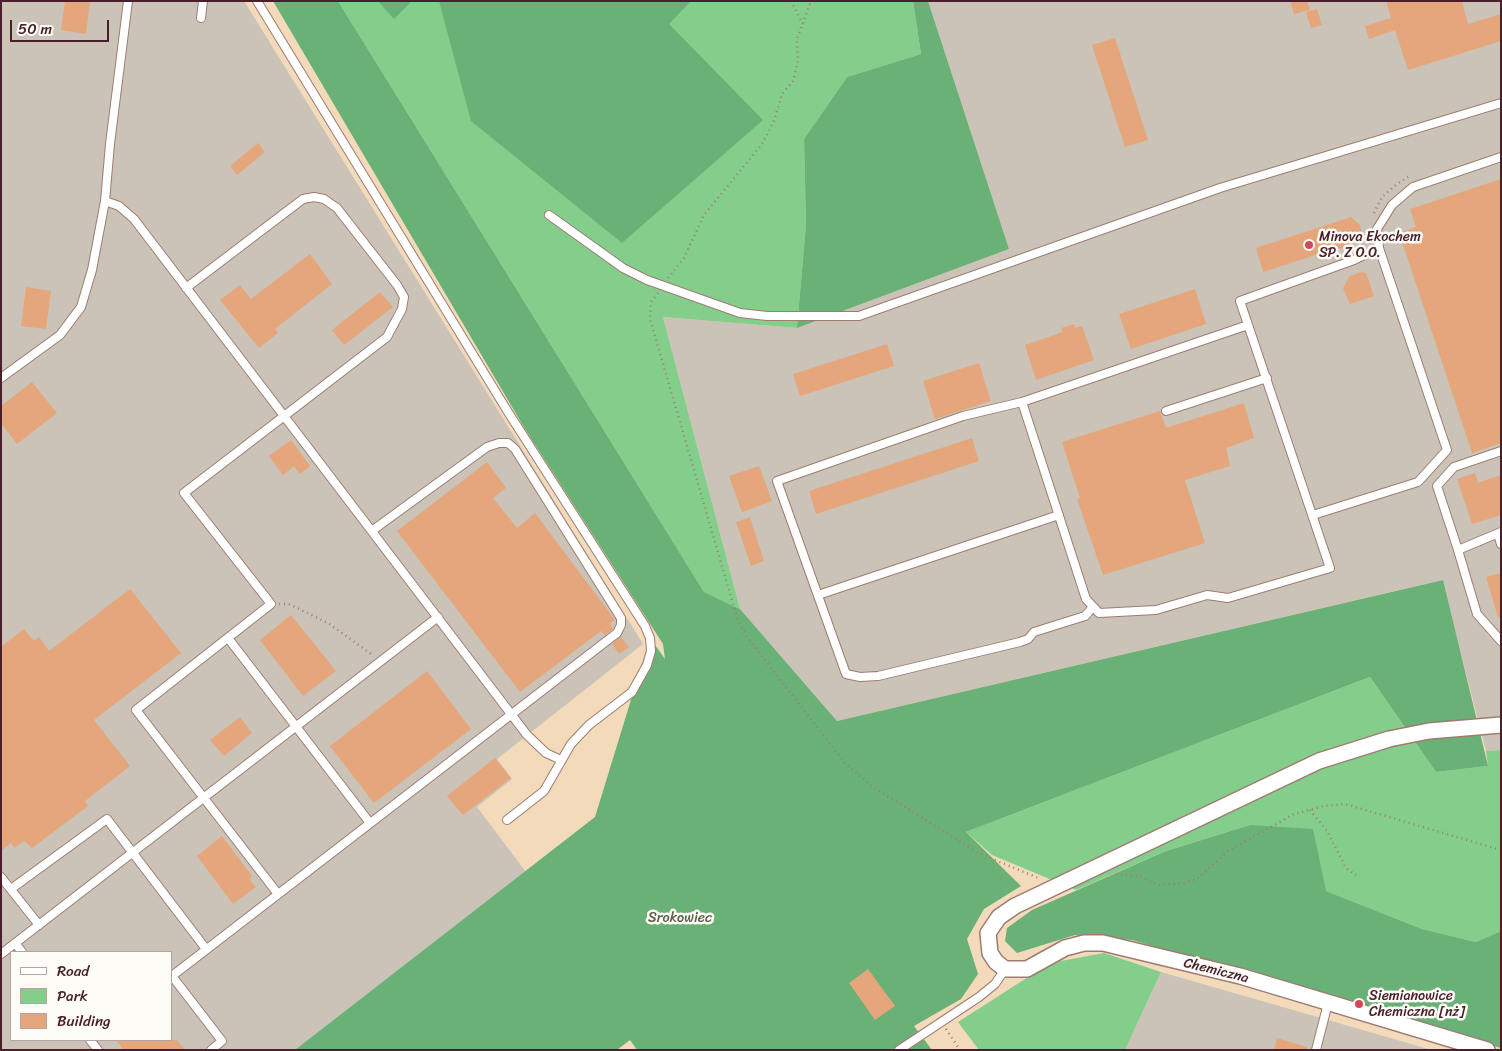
<!DOCTYPE html>
<meta charset="utf-8">
<style>
body{margin:0}
#map{position:relative;width:1502px;height:1051px;overflow:hidden;background:#f2daba;font-family:Sriracha,sans-serif}
canvas{display:block}
.frame{position:absolute;inset:0;border:2px solid #4a1f2b;pointer-events:none}
.legend{position:absolute;left:10px;top:951px;width:162px;height:90px;box-sizing:border-box;background:#fdfcf7;border:1px solid #b5a4a5;margin:0;padding:6px 9px;list-style:none;font-size:15px;color:#4a1f2b}
.legend li{display:flex;align-items:center;gap:10px;height:25px}
.legend b{width:25px;border:1px solid #b5a4a5}
.scale{position:absolute;left:10px;top:20px;width:99px;height:22px;box-sizing:border-box;border:2px solid #4a1f2b;border-top:0;padding-left:6px;font-size:15px;line-height:18px;white-space:nowrap;color:#4a1f2b;-webkit-text-stroke:4px #fdfcf7;paint-order:stroke}
</style>
<div id="map">
<canvas width="1502" height="1051"></canvas>
<div class="frame"></div>
<ul class="legend">
<li><b style="height:6px;background:#fff"></b>Road</li>
<li><b style="height:14px;background:#83ce8b"></b>Park</li>
<li><b style="height:14px;background:#e5a67b"></b>Building</li>
</ul>
<div class="scale">50 m</div>
</div>
<script>
const ctx = document.querySelector('canvas').getContext('2d');
ctx.lineJoin = 'round';
function fillPath(path, color) {
  ctx.fillStyle = color;
  ctx.fill(path, 'evenodd');
}
function toPath(rows) {
  const path = new Path2D();
  for (const r of rows) {
    path.moveTo(r[0], r[1]);
    for (let i = 2; i < r.length; i += 2) path.lineTo(r[i], r[i + 1]);
  }
  return path;
}
function trace(path, color, width, dash) {
  ctx.strokeStyle = color;
  ctx.lineWidth = width;
  ctx.lineCap = dash ? 'butt' : 'round';
  ctx.setLineDash(dash || []);
  ctx.stroke(path);
}
function label(font, color, halo, rows, align = 'center') {
  ctx.font = font + ' Sriracha,sans-serif';
  ctx.lineWidth = 5;
  ctx.setLineDash([]);
  ctx.textBaseline = 'middle';
  ctx.strokeStyle = halo;
  ctx.fillStyle = color;
  for (const [text, x, y, turn = 0] of rows) {
    ctx.save();
    ctx.translate(x, y);
    ctx.rotate((+turn || 0) * Math.PI / 180);
    ctx.textAlign = isNaN(turn) ? turn : align;
    if (halo) ctx.strokeText(text, 0, 0);
    ctx.fillText(text, 0, 0);
    ctx.restore();
  }
}
fillPath(toPath([
 [1,1,244,1,643,644,497,759,512,779,477,807,532,880,308,1050,1,1050],
 [11,952,171,952,171,1040,11,1040],
 [928,1,1501,1,1501,750,1486,751,1442,580,837,721,740,609,663,317,797,328,1009,249],
 [1161,972,1432,1050,1125,1050]
]), '#cbc3b8');
fillPath(toPath([
 [338,1,913,1,921,54,847,77,804,139,806,224,797,328,663,317,740,609,704,592],
 [1370,677,1436,772,1488,766,1486,751,1501,750,1501,931,1476,942,1422,929,1326,891,1250,825,1166,851,1076,890,992,855,966,832],
 [1104,953,1161,972,1125,1050,979,1050,958,1022,1050,963]
]), '#83ce8b');
fillPath(toPath([
 [273,1,338,1,704,592,740,609,837,721,1443,580,1488,766,1436,772,1370,677,966,832,1021,886,984,909,967,939,978,974,961,999,914,1026,932,1050,637,1050,630,1040,617,1050,295,1050,595,817,650,638,665,659,663,644,525,429],
 [378,1,412,1,394,19],
 [439,1,691,1,669,24,763,120,622,243,471,121],
 [913,1,928,1,1009,249,797,328,806,224,804,139,847,77,921,54],
 [1250,825,1313,829,1326,891,1422,929,1476,942,1501,931,1501,1048,1132,940,1075,935,1017,953,1005,941,1007,928,1032,910,1166,851]
]), '#6ab177');
fillPath(toPath([
 [65,1,90,1,86,34,61,30],
 [1290,1,1307,1,1310,10,1294,14],
 [1386,1,1462,1,1468,24,1501,14,1501,41,1408,70,1395,30,1369,39,1365,26,1391,18],
 [1317,9,1322,25,1311,28,1306,12],
 [1115,38,1148,140,1125,147,1092,45],
 [258,143,265,152,237,175,230,166],
 [1501,179,1501,443,1472,453,1399,233,1416,227,1410,209],
 [1351,217,1360,225,1362,234,1359,241,1353,237,1352,249,1337,248,1263,272,1256,248],
 [310,254,332,284,275,329,278,333,259,348,220,300,240,285,251,299],
 [1361,272,1366,273,1374,296,1350,304,1343,288,1350,276],
 [26,287,51,291,46,329,21,326],
 [1195,289,1206,324,1131,349,1119,314],
 [380,292,393,307,344,345,332,330],
 [1074,324,1075,328,1082,326,1094,360,1036,380,1025,345,1063,332,1061,328],
 [887,344,894,366,800,396,793,374],
 [979,363,991,401,935,419,923,381],
 [32,382,57,413,17,444,1,423,1,406],
 [1244,403,1254,438,1226,448,1230,466,1185,480,1205,543,1103,575,1077,499,1080,498,1062,442,1160,411,1166,428],
 [972,438,979,461,816,514,809,491],
 [291,440,310,466,300,474,294,466,283,475,269,456],
 [487,462,506,488,493,498,517,528,535,513,615,620,610,623,613,629,605,635,601,631,520,692,397,531],
 [759,466,772,501,742,512,729,476],
 [1475,473,1478,483,1501,475,1501,515,1472,524,1457,479],
 [750,517,764,561,751,566,736,522],
 [1501,573,1501,617,1498,617,1486,577],
 [130,589,181,653,94,720,130,766,85,801,88,806,32,848,24,841,14,848,11,843,1,851,1,647,24,629,34,641,39,637,49,651],
 [291,615,336,671,303,696,260,640],
 [621,637,629,647,619,654,612,644],
 [427,671,471,729,374,803,330,746],
 [240,717,252,733,224,756,210,740],
 [495,758,511,778,463,815,447,796],
 [222,836,252,876,249,879,256,887,233,904,197,856],
 [868,969,895,1006,875,1020,849,983],
 [1277,1038,1307,1047,1307,1050,1274,1050],
 [116,1040,177,1040,185,1050,124,1050]
]), '#e5a67b');
const lane = toPath([
 [257,1,508,412,645,626,650,638,651,651,647,665,632,692,589,725,571,744,544,791,507,820],
 [201,18,203,1],
 [105,201,119,206,134,219,527,735,546,753,561,760],
 [549,215,623,268,647,280,740,313,767,316,859,316,1220,188,1501,103],
 [186,288,303,199,314,197,324,199,337,208,397,285,404,297,402,309,387,337,184,493,271,604,136,710,278,894],
 [1,378,60,335,81,307,92,270,105,201,110,144,128,1],
 [1022,402,1086,599,1099,613,1156,610,1207,595,1228,598,1330,568,1240,301,1354,260,1379,248,1377,229,1392,205,1413,187,1501,157],
 [1166,411,1267,378],
 [1501,451,1454,467,1437,486,1458,550,1501,532],
 [1313,515,1418,482,1447,450,1379,248],
 [1498,534,1501,544],
 [1458,550,1477,614,1501,641],
 [818,595,1059,515],
 [1093,607,1085,616,1034,632,1028,639,1020,642,878,676,860,677,846,674,777,481,963,416,1022,402,1248,325],
 [228,638,370,823],
 [1,877,39,925],
 [11,889,107,819,206,949],
 [15,943,22,952],
 [1,954,438,617],
 [90,1040,98,1050],
 [211,1050,222,1041,172,976,617,633,621,625,621,618,515,449,508,443,499,443,487,447,373,530],
 [899,1050,979,997,995,984,1005,969],
 [1316,1050,1328,1003]
]);
const street = toPath([
 [1487,1050,1240,976,1103,943,1084,943,1065,948,1027,969,1005,969,996,962,990,953,988,933,999,917,1015,906,1319,761,1389,739,1429,731,1501,725]
]);
trace(lane, '#9e7c72', 10);
trace(street, '#9e7c72', 18);
trace(toPath([
 [791,1,803,24],
 [1374,213,1382,197,1397,184,1409,176],
 [1362,245,1366,232],
 [668,278,684,258,704,215,762,144,774,121,782,94,793,81,798,61,797,39,811,1],
 [658,293,651,302,650,319,738,621,747,637,845,763,873,787,978,853,1041,879],
 [279,604,289,604,328,623,374,656],
 [1310,810,1327,831,1346,868,1356,875],
 [1116,874,1140,876,1157,885,1184,883,1197,879,1228,851,1294,814,1324,806,1345,804,1501,850],
 [946,1029,960,1050]
]), '#9e7c72', 2.5, [1, 4]);
trace(lane, '#fff', 8);
trace(street, '#fff', 15);
for (const [x, y, r, color] of [
 [1309,245,5,"#d1495b"],
 [1359,1004,5,"#d1495b"]
]) {
  const dot = new Path2D();
  dot.arc(x, y, r, 0, 2 * Math.PI);
  ctx.fillStyle = color;
  ctx.fill(dot);
  trace(dot, '#fdfcf7', 2);
}
label('14px', '#4a1f2b', '#fdfcf7', [
 ["Minova Ekochem",1319,237],
 ["SP. Z O.O.",1319,253],
 ["Siemianowice",1369,996],
 ["Chemiczna [nż]",1369,1012]
], 'left');
label('14px', '#5e5c4d', '#fdfcf7', [
 ["Srokowiec",680,918]
]);
label('14px', '#4a1f2b', '#fdfcf7', [
 ["Chemiczna",1216,971,14]
]);
</script>
